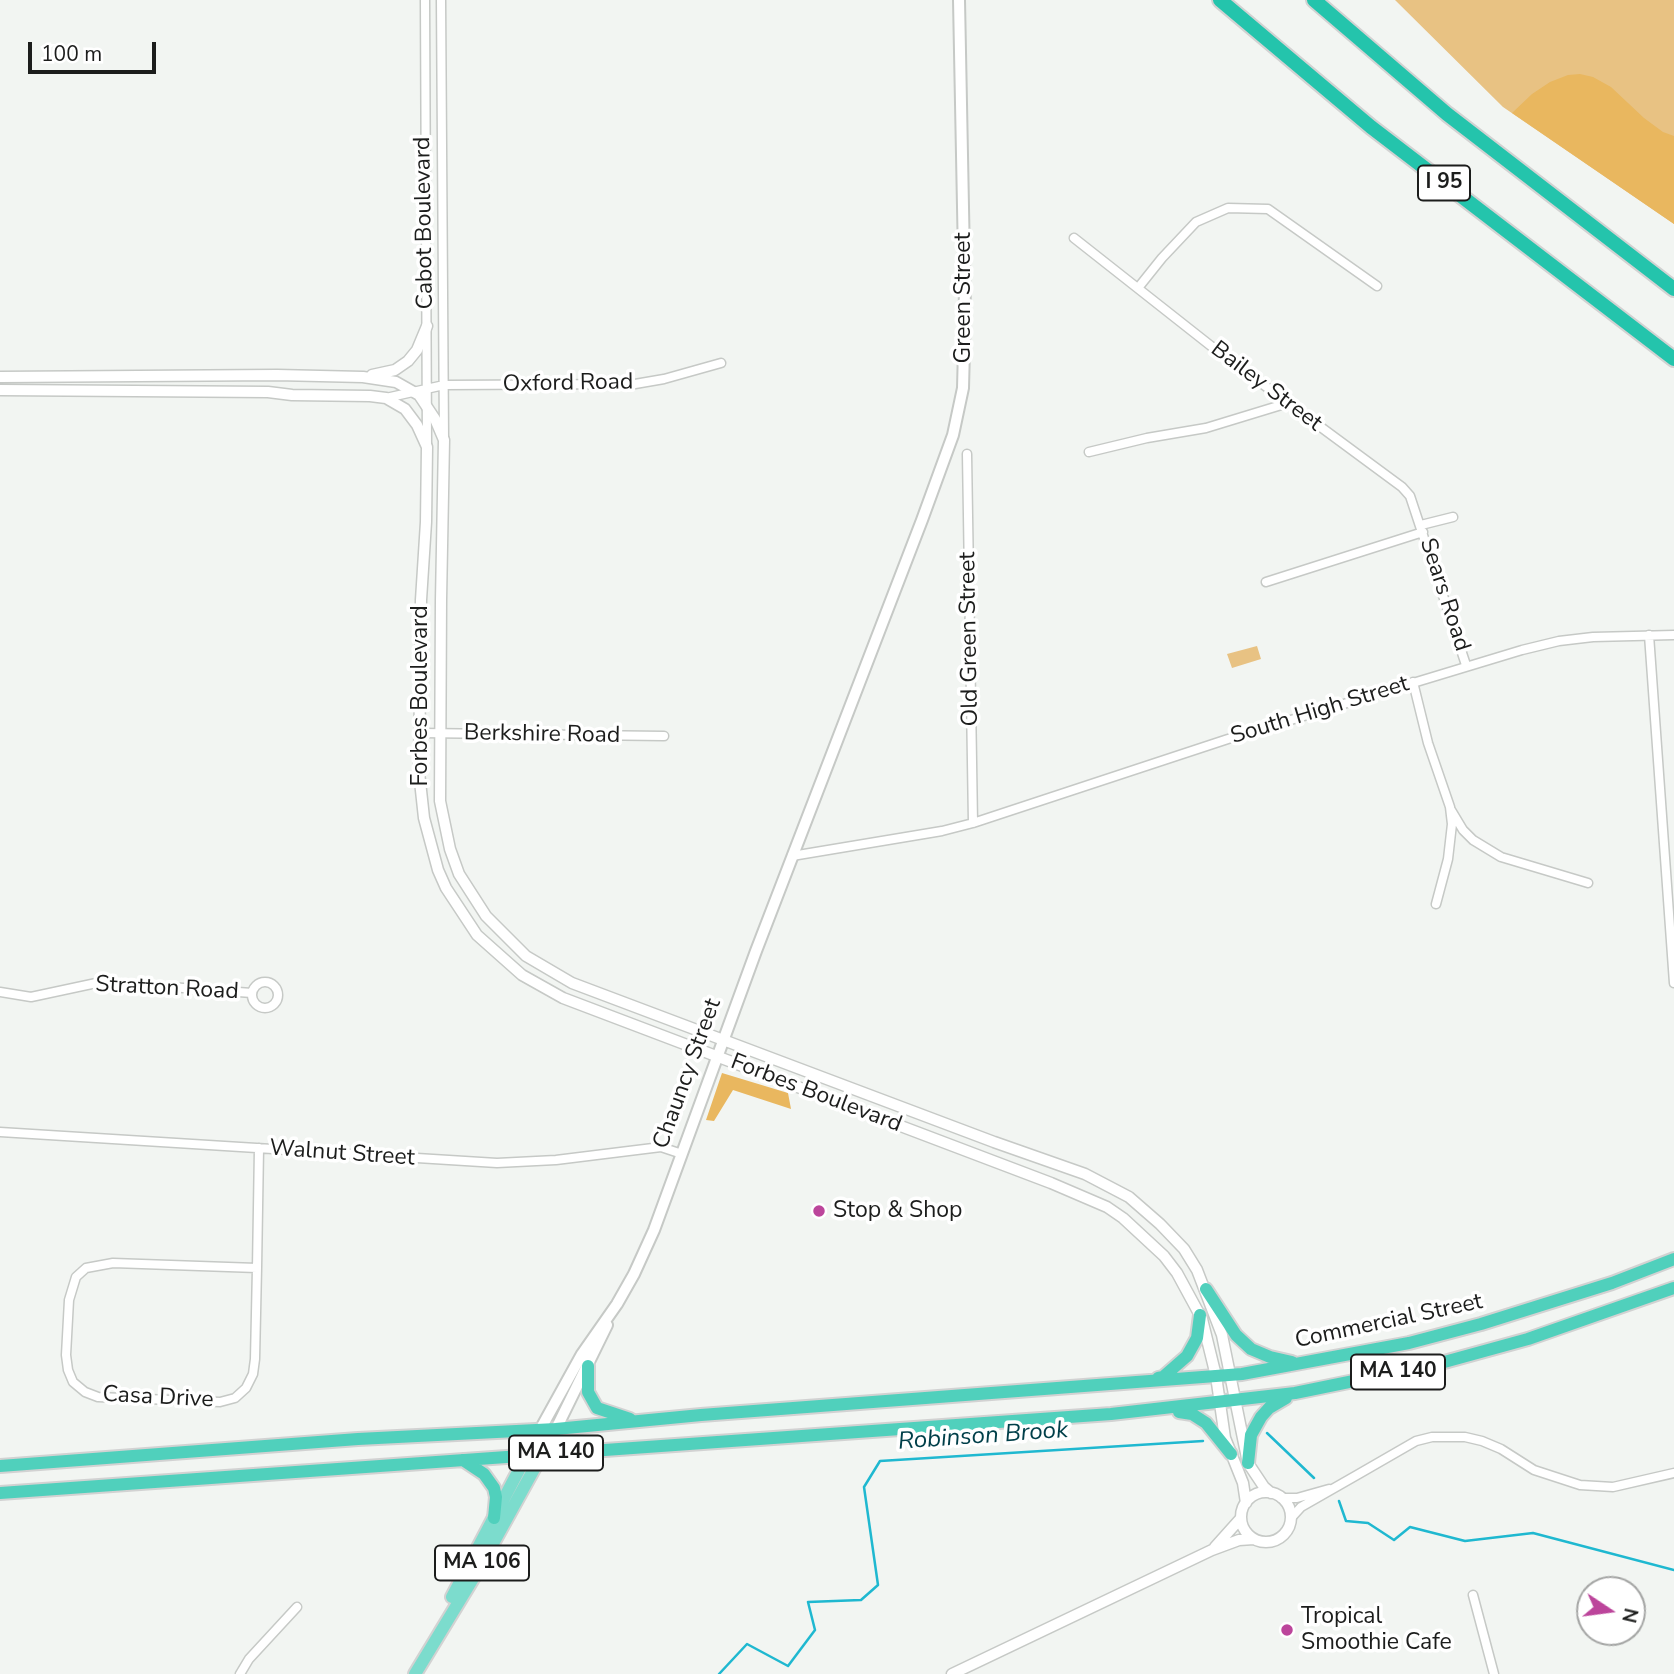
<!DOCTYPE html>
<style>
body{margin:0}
#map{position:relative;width:1674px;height:1674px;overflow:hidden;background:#f2f5f2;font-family:"Nunito Sans",sans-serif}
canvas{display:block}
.north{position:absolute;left:1576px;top:1576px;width:70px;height:70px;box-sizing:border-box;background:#fff;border:2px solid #a4a5a4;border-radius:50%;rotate:103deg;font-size:19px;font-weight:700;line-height:28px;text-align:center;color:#1c1d1c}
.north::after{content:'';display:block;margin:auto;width:24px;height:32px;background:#bc459b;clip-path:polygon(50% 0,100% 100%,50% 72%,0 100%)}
.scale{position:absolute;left:28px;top:42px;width:128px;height:32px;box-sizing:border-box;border:4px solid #1c1d1c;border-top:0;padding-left:9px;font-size:21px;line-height:24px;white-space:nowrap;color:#1c1d1c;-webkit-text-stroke:5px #fff;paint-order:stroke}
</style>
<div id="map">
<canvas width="1674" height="1674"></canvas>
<div class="north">N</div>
<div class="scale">100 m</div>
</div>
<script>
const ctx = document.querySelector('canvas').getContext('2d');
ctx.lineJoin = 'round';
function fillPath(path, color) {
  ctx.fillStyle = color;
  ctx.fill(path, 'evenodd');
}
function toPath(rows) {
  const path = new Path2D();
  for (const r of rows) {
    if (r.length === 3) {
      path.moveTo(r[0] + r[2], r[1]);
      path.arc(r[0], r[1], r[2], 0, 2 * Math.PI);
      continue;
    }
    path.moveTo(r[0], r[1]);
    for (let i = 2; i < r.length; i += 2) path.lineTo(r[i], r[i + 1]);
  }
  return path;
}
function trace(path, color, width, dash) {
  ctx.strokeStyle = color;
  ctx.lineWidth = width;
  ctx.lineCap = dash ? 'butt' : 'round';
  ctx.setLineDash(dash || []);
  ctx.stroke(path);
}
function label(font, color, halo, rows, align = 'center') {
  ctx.font = font + ' "Nunito Sans",sans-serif';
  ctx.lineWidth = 7;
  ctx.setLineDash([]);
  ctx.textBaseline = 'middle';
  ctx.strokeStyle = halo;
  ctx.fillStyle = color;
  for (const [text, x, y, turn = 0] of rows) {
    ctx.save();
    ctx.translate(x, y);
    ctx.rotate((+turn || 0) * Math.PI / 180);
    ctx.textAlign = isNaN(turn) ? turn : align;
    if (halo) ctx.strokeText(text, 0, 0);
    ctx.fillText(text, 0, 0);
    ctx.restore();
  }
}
fillPath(toPath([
 [1395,0,1674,0,1674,224,1503,107],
 [1257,646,1261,659,1232,668,1227,654]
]), '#e8c283');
fillPath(toPath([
 [1580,74,1593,77,1611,87,1644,118,1663,132,1674,136,1674,224,1512,113,1532,94,1550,82,1568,75],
 [722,1073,788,1093,791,1109,733,1090,714,1121,706,1120]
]), '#e9b75f');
trace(toPath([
 [1267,1433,1314,1478],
 [1339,1501,1346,1521,1368,1523,1394,1540,1410,1527,1465,1541,1533,1533,1674,1570],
 [719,1674,747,1644,788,1666,815,1630,808,1602,861,1600,878,1585,864,1487,880,1461,1203,1441]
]), '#1fb8d0', 2.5);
const minor = toPath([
 [425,0,427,445],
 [441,0,444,437],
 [1074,238,1211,346,1402,487,1410,496,1466,665],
 [1138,288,1162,258,1196,222,1228,208,1268,209,1377,286],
 [386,398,444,385,635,384,664,379,721,363],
 [1089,452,1147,438,1206,428,1288,403],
 [967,454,973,823],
 [1421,525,1453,517],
 [1266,582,1423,532],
 [1649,635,1674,983],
 [1413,682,1428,743,1450,807,1452,824,1448,859,1436,904],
 [421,733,664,736],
 [1451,810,1463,830,1473,840,1501,857,1588,883],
 [792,856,942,831,973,823,1228,739,1522,650,1559,641,1593,637,1674,635],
 [265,995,13],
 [0,992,31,997,101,982,252,993],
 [0,1132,497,1163,556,1160,661,1147,682,1154],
 [257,1268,113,1263,86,1268,76,1277,69,1300,66,1355,68,1370,73,1382,85,1392,98,1397,220,1402,235,1398,246,1388,253,1374,255,1359,257,1268,259,1148],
 [1281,1498,1297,1498,1329,1489],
 [1291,1518,1301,1507,1357,1475,1416,1441,1432,1437,1465,1437,1482,1441,1501,1449,1534,1470,1580,1485,1613,1487,1674,1473],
 [1473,1595,1494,1674],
 [240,1674,249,1659,297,1607]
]);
const tertiary = toPath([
 [372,375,395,370,408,361,417,350,427,326],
 [0,377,277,375,363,377,396,382,419,395,435,419,444,440,441,600,440,801,450,849,459,874,486,916,526,956,572,983,994,1142,1085,1174,1129,1197,1160,1224,1184,1249,1197,1270,1222,1335,1248,1463,1264,1487,1271,1493],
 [0,390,268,392,292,395,370,396,386,398,405,409,417,425,427,447,426,522,421,600,419,772,424,818,438,870,446,888,477,935,522,975,563,998,1051,1183,1107,1207,1123,1218,1164,1256,1177,1273,1202,1319,1216,1376,1225,1438,1243,1483,1246,1503],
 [1266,1517,25],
 [1215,1547,1241,1518],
 [952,1674,1212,1550,1239,1540,1254,1539]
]);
const secondary = toPath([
 [556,1429,607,1325],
 [540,1430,582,1354,617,1304,634,1274,654,1230,756,951,922,520,953,435,963,388,965,310,959,0]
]);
const primary = toPath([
 [452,1597,540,1430],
 [415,1674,480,1567,556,1429]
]);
const trunk = toPath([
 [1206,1289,1236,1335,1251,1349,1270,1357,1292,1362],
 [588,1366,588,1392,597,1408,630,1419],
 [1158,1378,1163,1377,1187,1356,1197,1338,1200,1315],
 [1179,1412,1192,1414,1206,1423,1231,1454],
 [463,1460,484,1474,494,1488,496,1497,494,1518],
 [1248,1463,1251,1435,1261,1417,1269,1408,1286,1398],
 [0,1466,358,1439,556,1429,701,1415,1242,1374,1409,1343,1481,1324,1612,1283,1674,1259],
 [0,1493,1111,1414,1295,1393,1437,1364,1528,1339,1674,1288]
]);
const motorway = toPath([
 [1220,0,1371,127,1674,359],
 [1314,0,1447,114,1674,289]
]);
trace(minor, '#c6c9c6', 11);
trace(tertiary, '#c6c9c6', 13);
trace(secondary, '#c6c9c6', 14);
trace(primary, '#d2d2d2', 16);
trace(trunk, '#d2d2d2', 16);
trace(motorway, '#d2d2d2', 18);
trace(minor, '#fff', 8);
trace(tertiary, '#fff', 10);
trace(secondary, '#fff', 10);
trace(primary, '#7cdccd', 12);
trace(trunk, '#50d0bc', 12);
trace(motorway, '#24c4ac', 14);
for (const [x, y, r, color] of [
 [819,1211,7,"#bc459b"],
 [1287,1630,7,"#bc459b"]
]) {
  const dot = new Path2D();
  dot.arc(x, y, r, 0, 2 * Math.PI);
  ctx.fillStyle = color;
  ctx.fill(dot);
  trace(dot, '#fff', 2.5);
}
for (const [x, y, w] of [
 [1444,183,52],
 [1398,1372,94],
 [556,1453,94],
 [482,1563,94]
]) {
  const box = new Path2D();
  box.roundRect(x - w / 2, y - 17.5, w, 35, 5);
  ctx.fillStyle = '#fff';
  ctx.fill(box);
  trace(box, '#1c1d1c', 2);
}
label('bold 21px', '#1c1d1c', null, [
 ["I 95",1444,183],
 ["MA 140",1398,1372],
 ["MA 140",556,1453],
 ["MA 106",482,1563]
]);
label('23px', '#1c1d1c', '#fff', [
 ["Cabot Boulevard",425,223,-91],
 ["Green Street",964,298,-90],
 ["Oxford Road",568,384,-1],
 ["Bailey Street",1266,387,37],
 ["Sears Road",1444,595,72],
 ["Old Green Street",970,639,-91],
 ["Forbes Boulevard",421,696,-90],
 ["South High Street",1320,711,-17],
 ["Berkshire Road",542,735,1],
 ["Stratton Road",167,989,3],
 ["Chauncy Street",688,1074,-70],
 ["Forbes Boulevard",816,1094,21],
 ["Walnut Street",342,1154,4],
 ["Commercial Street",1389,1322,-12],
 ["Casa Drive",158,1398,3]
]);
label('23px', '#1c1d1c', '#fff', [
 ["Stop & Shop",833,1211],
 ["Tropical",1301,1617],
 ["Smoothie Cafe",1301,1643]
], 'left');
label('italic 24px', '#003f49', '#fff', [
 ["Robinson Brook",983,1437,-4]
]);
</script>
